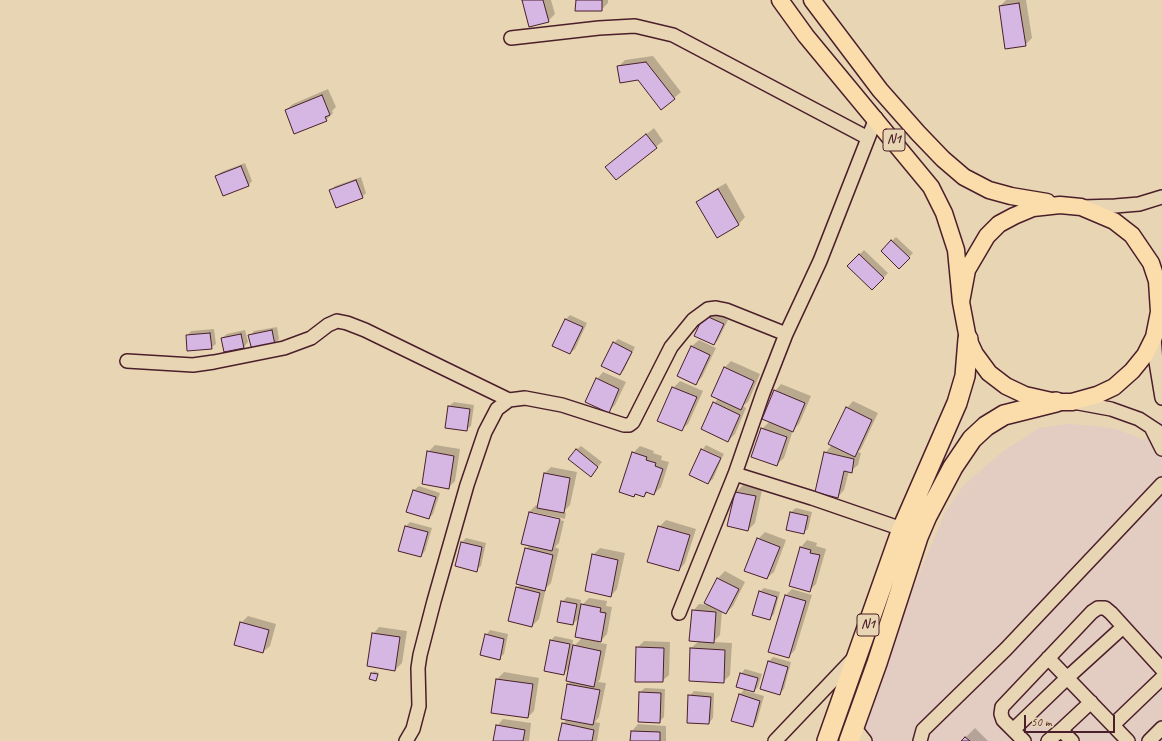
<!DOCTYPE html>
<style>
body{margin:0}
#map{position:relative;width:1162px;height:741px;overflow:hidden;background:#e8d5b3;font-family:Caveat,sans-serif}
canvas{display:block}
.scale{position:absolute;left:1024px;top:715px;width:91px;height:18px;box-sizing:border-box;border:2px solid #4a1f2b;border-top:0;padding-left:5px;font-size:12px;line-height:14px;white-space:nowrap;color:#4a1f2b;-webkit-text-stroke:3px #e8d5b3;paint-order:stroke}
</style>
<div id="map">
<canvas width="1162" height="741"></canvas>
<div class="scale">50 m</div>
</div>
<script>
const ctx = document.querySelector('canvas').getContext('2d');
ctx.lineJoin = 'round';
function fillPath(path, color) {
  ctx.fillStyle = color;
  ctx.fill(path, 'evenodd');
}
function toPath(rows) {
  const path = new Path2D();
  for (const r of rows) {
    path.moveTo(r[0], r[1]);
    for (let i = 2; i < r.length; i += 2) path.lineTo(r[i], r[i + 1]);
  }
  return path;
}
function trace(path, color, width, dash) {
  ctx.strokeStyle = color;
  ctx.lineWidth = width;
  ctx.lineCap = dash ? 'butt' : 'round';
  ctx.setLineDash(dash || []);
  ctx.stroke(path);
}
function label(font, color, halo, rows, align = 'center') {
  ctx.font = font + ' Caveat,sans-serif';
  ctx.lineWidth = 3;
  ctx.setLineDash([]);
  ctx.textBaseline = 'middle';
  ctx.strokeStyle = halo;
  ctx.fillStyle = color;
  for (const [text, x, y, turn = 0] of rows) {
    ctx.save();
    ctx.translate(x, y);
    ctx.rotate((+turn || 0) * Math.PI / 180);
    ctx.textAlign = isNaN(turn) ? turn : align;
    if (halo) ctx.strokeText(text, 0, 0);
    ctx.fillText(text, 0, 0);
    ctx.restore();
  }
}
fillPath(toPath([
 [1162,419,1162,741,859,741,901,617,945,513,963,486,1002,452,1039,428,1067,424,1096,426,1116,429,1144,440]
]), '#e3ccc1');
fillPath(toPath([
 [523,0,551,0,555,14,548,21],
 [577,0,608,0,608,3,601,10],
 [1006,0,1026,0,1032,38,1025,45,1006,48,1000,6],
 [653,56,681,92,674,98,638,79,618,67,625,60],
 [328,89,336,107,332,111,333,113,326,120,286,110,293,104],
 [654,128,663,141,616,179,607,167],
 [245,163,252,181,248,186,217,176,221,172],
 [361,177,366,193,362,197,331,190,335,186],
 [726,183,745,217,739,224,717,236,697,203,704,196],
 [896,237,913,253,899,267,882,251],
 [864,250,888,273,872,289,848,266],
 [709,311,728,320,718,340,714,344,695,335],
 [570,315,587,323,575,349,570,353,554,346,566,319],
 [277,327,279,339,275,344,250,336,254,331],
 [214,329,216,344,211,348,187,336,191,331],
 [245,330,248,342,244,347,225,351,222,338,227,334],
 [618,339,635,347,624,370,620,374,614,343],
 [699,340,716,348,702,377,696,383,692,346],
 [731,361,760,374,748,402,743,406,746,408,735,434,728,441,714,403,718,399,724,368],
 [603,372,626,382,615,405,608,412,597,379],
 [680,381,703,391,688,424,681,430,673,388],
 [781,384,811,396,799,424,793,430,784,458,777,464,762,429,770,421,775,391],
 [853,401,878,413,861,449,858,452,861,453,858,465,851,471,849,471,844,490,838,497,825,453,832,445,847,408],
 [454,402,474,405,471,426,466,430,449,406],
 [435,445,460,449,455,481,448,488,428,452],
 [706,445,724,454,722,458,703,449],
 [581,446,602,462,591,475,576,450],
 [640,446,654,451,653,453,662,456,661,460,669,462,661,487,654,494,648,492,644,496,636,494,634,496,633,453],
 [702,449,702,451,721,460,713,479,708,483,690,474],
 [551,467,577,472,570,505,563,512,566,513,565,519,533,512,533,514,564,521,559,543,555,547,559,549,551,583,546,588,539,619,532,626,517,588,521,584,526,549,530,545,529,512,536,505,538,506,544,474],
 [743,485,762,490,755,523,748,530,729,525,736,492],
 [419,486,440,493,433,514,429,518,408,511,414,490],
 [796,508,812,512,808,529,803,533,787,529,791,512],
 [666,520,696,529,685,563,679,570,659,527],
 [410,522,432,528,425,551,421,556,399,550,406,526],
 [765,532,786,540,774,572,767,578,758,539],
 [466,538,486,543,481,566,476,570,462,542],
 [807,540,817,543,816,546,826,549,816,584,810,590,801,547],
 [600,548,625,553,617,589,611,596,593,555],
 [725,571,745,582,733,606,726,613,722,611,720,635,713,642,732,643,730,675,723,682,691,648,699,641,693,611,699,604,711,605,706,602,718,578],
 [764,588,780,592,774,614,769,619,759,592],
 [792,589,812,595,795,650,788,657,786,595],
 [567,597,581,600,580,607,589,598,607,601,606,606,612,607,607,634,599,643,607,644,600,679,598,682,606,683,599,717,595,722,600,723,597,741,559,741,563,724,567,719,562,718,568,684,571,681,570,667,563,674,550,641,555,636,573,640,572,648,583,637,579,618,573,624,562,602],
 [248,616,276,624,270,646,263,652,241,623],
 [379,627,407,631,402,663,395,670,373,634],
 [490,630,508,634,504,654,499,658,486,635],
 [644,641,670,642,669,675,662,681,637,648],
 [773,657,791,662,784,689,779,694,768,662],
 [745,669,762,674,758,687,754,691,746,689,746,691,764,696,757,721,753,726,739,695,745,689,741,674],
 [374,671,379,673,376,680,370,679],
 [504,672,539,678,534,711,528,717,497,679],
 [645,688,665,689,664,717,659,722,640,692],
 [694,691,714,693,713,718,709,723,689,696],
 [503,719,531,723,529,741,494,741,497,726],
 [638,724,666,726,666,741,631,741,632,731],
 [975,728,988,741,962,741]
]), '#0003');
const building = toPath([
 [522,0,543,0,549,22,529,27,522,0],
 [576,0,602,0,602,11,575,11,576,0],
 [1019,3,1026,46,1005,49,999,6,1019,3],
 [646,62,675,99,661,110,638,80,620,83,617,66,646,62],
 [322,95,330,115,325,117,327,121,294,134,285,110,322,95],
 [646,134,657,148,616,180,605,167,646,134],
 [241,166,249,186,223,196,215,176,241,166],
 [356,180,363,198,336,208,329,190,356,180],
 [718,189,739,225,717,238,696,202,718,189],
 [891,240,910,258,899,269,881,251,891,240],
 [859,254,884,278,872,290,847,266,859,254],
 [704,315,724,324,714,345,694,336,704,315],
 [565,319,583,327,570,354,552,346,565,319],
 [272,330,275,345,252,350,248,335,272,330],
 [210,333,212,349,187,351,186,335,210,333],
 [241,334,244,348,224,352,221,338,241,334],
 [613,342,632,352,620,375,601,366,613,342],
 [691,346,710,355,696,385,677,376,691,346],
 [724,367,754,381,741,410,711,396,724,367],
 [596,378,619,389,609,413,585,402,596,378],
 [672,387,697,397,682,431,657,421,672,387],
 [774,390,805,403,793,432,762,419,774,390],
 [713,402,740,415,728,442,701,429,713,402],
 [448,406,470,409,467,431,445,428,448,406],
 [846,407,872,420,855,457,828,444,846,407],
 [761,428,787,437,777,466,751,457,761,428],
 [576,449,598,467,591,477,568,459,576,449],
 [701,449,721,458,708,484,689,475,701,449],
 [427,451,454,456,449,489,422,484,427,451],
 [632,452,647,457,646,460,656,463,655,466,663,469,654,495,646,492,644,497,635,494,634,497,619,492,632,452],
 [824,452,854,459,852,473,844,471,838,498,815,492,824,452],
 [544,473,570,478,564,513,537,508,544,473],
 [413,490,436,497,429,519,406,512,413,490],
 [735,492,756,496,748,531,727,526,735,492],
 [529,512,560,519,552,551,521,544,529,512],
 [790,512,808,516,804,534,786,530,790,512],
 [405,526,428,532,421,557,398,551,405,526],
 [658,526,690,535,679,571,647,562,658,526],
 [757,538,780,547,767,579,744,571,757,538],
 [461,542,482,547,477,572,455,566,461,542],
 [800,547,811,550,810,553,820,555,810,592,789,586,800,547],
 [525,548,553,555,545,591,516,584,525,548],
 [592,554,618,560,611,597,585,591,592,554],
 [717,578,739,589,726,614,704,603,717,578],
 [516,587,540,593,532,627,508,621,516,587],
 [759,591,777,597,770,620,752,615,759,591],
 [785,595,806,601,789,658,768,652,785,595],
 [561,601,577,604,573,625,557,622,561,601],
 [581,604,601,608,600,612,606,613,601,642,575,637,581,604],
 [692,610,716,612,714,643,689,641,692,610],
 [240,622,269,630,263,653,234,645,240,622],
 [372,633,400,637,395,671,367,666,372,633],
 [485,634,504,639,500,660,480,655,485,634],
 [550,640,570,644,564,675,544,671,550,640],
 [573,645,601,651,594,687,566,681,573,645],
 [636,647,664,648,663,682,635,682,636,647],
 [690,648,725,650,724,683,689,681,690,648],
 [768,661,788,667,780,695,760,689,768,661],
 [371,673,378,674,376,681,369,679,371,673],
 [740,673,758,678,754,692,736,687,740,673],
 [496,679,533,684,528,718,491,713,496,679],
 [567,684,600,690,593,725,561,719,567,684],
 [639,692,661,693,660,723,638,722,639,692],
 [739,694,760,701,753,727,731,721,739,694],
 [688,695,711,697,709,724,687,723,688,695],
 [562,723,594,730,592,741,558,741,562,723],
 [496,725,525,730,523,741,493,741,496,725],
 [631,731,660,732,660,741,630,741,631,731],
 [965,737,970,741,961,741,965,737]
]);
fillPath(building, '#d6b7e3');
trace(building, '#4a1f2b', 1);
const minor = toPath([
 [511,38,599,28,635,26,673,35,868,138],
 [1083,207,1115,206,1139,204,1162,197],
 [1154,337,1156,362,1162,398],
 [127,361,193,365,214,362,284,348,311,338,328,325,337,321,347,323,365,330,509,400],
 [1073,402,1111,409,1139,419,1162,434],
 [1152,429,1162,449],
 [735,474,812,498,902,529],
 [679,613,735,474,763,393,786,334,820,261,876,118],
 [1048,658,1128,741],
 [1113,725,1162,678],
 [854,727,865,741],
 [1013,730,1067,678,1123,627],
 [1061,730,1091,702],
 [406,741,413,729,419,706,418,668,420,655,434,601,467,485,485,432,497,409,509,400,525,398,562,405,624,425,629,425,633,422,671,347,693,320,708,309,716,308,726,310,786,334],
 [775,741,854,658],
 [920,741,923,730,1006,649,1162,484],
 [1024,741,1003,720,1001,714,1002,707,1092,612,1098,608,1105,608,1111,613,1162,669],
 [1048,741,1061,730,1072,741],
 [1149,741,1162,728]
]);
const major = toPath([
 [780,0,806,36,931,187,944,213,956,250,961,302,968,339,975,354,989,373,1006,386,1025,395,1056,402,1072,402,1097,395,1114,387,1132,371,1145,355,1154,337,1159,312,1157,281,1151,263,1132,235,1114,221,1081,207,1060,205,1033,208,1014,216,999,224,987,236,967,270,961,302],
 [812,0,880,90,918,133,943,159,964,177,989,190,1011,196,1047,202]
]);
const highway = toPath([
 [827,741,902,529,957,403,965,376,968,339],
 [849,741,877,663,918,537,927,516,953,467,972,439,986,426,1004,415,1056,402]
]);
trace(minor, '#4a1f2b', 16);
trace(major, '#4a1f2b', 19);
trace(highway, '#4a1f2b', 22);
trace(minor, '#e8d5b3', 13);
trace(major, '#faddab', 16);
trace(highway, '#faddab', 19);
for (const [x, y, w] of [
 [894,140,22],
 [868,625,22]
]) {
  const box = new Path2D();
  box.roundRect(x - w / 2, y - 11, w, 22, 3);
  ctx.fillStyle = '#e8d5b3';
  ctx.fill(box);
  trace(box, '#4a1f2b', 1);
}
label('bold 13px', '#4a1f2b', null, [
 ["N1",894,140],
 ["N1",868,625]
]);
</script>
